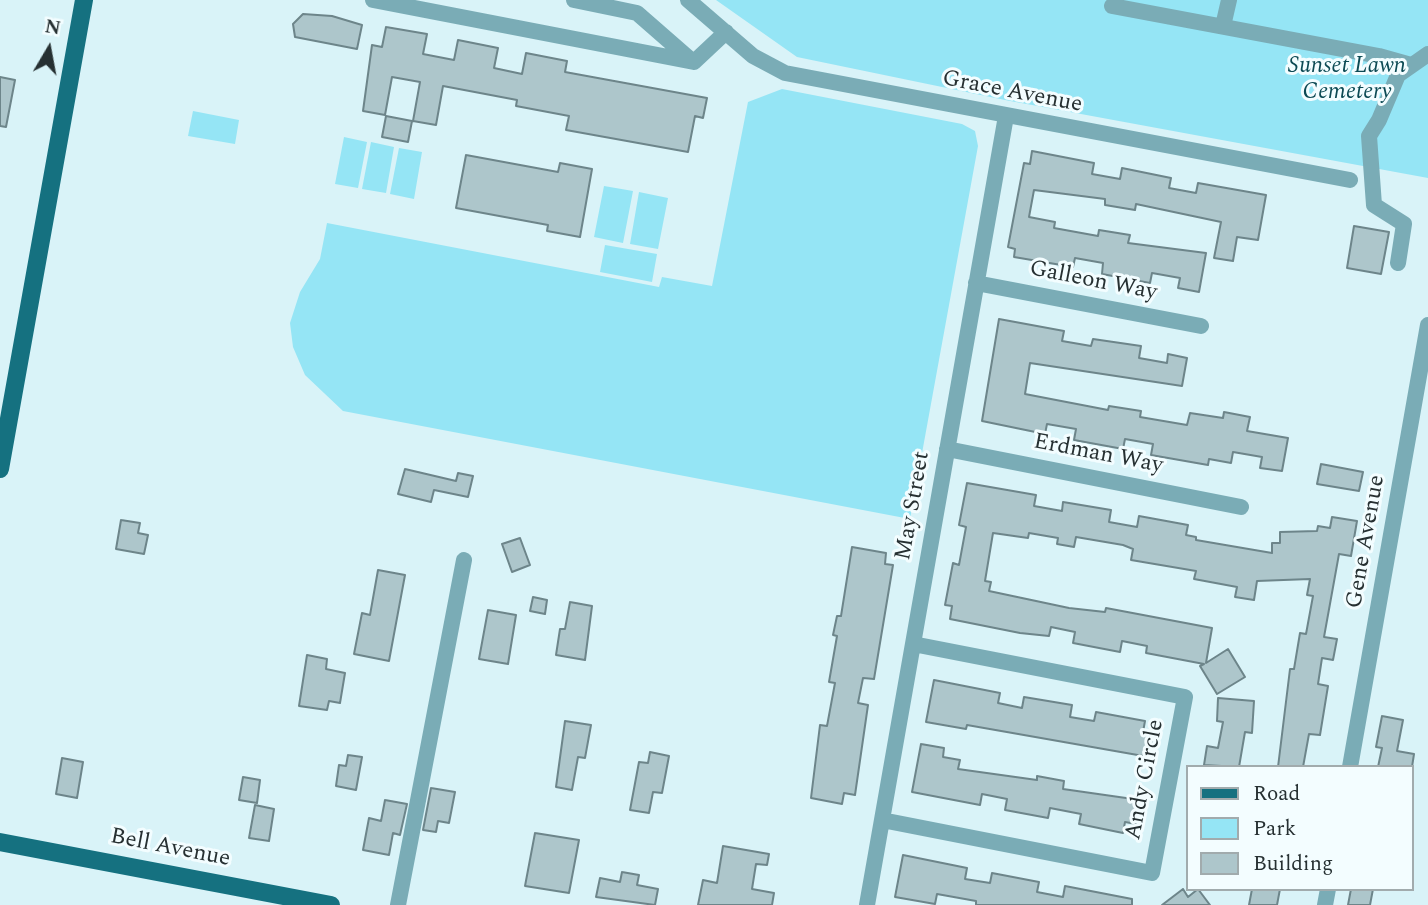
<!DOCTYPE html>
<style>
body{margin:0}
#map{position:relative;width:1428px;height:905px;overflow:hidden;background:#d9f3f8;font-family:Spectral,serif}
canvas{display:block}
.legend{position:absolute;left:1186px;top:765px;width:228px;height:126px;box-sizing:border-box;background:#f3fdff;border:2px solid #a1abad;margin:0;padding:9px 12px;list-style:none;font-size:21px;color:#263032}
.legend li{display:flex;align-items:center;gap:14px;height:35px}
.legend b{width:35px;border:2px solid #a1abad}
.north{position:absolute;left:14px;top:14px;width:70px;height:70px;-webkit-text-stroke:5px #f3fdff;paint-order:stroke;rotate:10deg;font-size:19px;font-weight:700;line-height:28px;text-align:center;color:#263032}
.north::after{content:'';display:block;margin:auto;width:24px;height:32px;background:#263032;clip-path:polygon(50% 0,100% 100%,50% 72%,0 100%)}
</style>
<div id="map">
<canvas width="1428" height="905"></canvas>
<ul class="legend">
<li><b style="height:9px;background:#157180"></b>Road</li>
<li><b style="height:19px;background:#95e5f5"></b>Park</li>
<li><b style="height:19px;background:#adc6cb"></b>Building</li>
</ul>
<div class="north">N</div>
</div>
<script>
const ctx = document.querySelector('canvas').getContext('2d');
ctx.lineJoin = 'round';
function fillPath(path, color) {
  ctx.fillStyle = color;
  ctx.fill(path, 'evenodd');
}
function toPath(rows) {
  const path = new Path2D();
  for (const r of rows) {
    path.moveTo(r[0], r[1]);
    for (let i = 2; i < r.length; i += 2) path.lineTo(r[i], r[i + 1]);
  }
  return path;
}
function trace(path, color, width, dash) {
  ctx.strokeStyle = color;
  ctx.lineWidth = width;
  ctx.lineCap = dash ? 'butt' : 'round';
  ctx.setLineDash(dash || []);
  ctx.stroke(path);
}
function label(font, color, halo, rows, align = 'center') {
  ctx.font = font + ' Spectral,serif';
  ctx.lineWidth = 6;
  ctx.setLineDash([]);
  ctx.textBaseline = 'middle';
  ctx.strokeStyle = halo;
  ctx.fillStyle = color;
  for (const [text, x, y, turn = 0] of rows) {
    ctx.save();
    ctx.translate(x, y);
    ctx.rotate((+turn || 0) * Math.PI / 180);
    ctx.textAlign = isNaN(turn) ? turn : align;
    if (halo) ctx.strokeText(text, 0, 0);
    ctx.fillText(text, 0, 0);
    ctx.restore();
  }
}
fillPath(toPath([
 [716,0,1428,0,1428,178,1005,100,797,57],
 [782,89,962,124,975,131,978,146,910,519,343,411,305,375,293,347,290,323,300,292,320,259,327,223,659,287,662,277,712,286,748,102],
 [193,111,239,120,235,144,188,136],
 [344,137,367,142,358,188,335,184],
 [371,142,394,147,386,193,362,189],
 [399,148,422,152,414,199,390,194],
 [604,186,633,191,623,243,594,237],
 [639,192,668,198,658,249,630,244],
 [605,245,657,254,652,282,600,272]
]), '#95e5f5');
const building = toPath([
 [303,14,332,16,362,25,357,49,295,37,293,24,303,14],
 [386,27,427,34,423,54,454,60,458,40,498,48,494,68,522,74,526,53,567,61,565,72,707,98,703,118,695,116,688,152,566,130,569,116,516,106,517,100,443,86,436,125,413,121,420,82,392,77,385,115,363,111,372,45,382,47,386,27],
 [0,77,15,80,6,127,0,126,0,77],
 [386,116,412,121,408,142,382,137,386,116],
 [1032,151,1094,163,1092,174,1120,179,1122,168,1171,178,1169,188,1196,193,1198,183,1266,195,1258,240,1237,237,1233,261,1214,258,1221,222,1136,204,1135,210,1105,205,1105,199,1034,190,1029,217,1055,222,1054,228,1098,236,1099,230,1130,235,1128,243,1206,253,1199,292,1178,288,1180,278,1152,273,1150,283,1102,274,1103,263,1075,258,1073,267,1014,257,1015,249,1008,247,1024,163,1030,164,1032,151],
 [466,155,558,172,560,163,592,169,580,237,547,231,548,225,456,208,466,155],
 [1354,226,1389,232,1381,274,1347,268,1354,226],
 [999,319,1064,331,1062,341,1091,346,1093,339,1141,346,1139,358,1167,363,1168,354,1187,358,1182,386,1030,363,1025,394,1108,410,1109,406,1141,411,1140,417,1187,425,1190,413,1223,418,1224,412,1250,417,1247,431,1288,438,1282,471,1260,468,1262,457,1233,452,1231,463,1209,459,1208,465,1151,455,1153,444,1125,439,1123,449,1074,440,1076,429,1047,424,1045,434,982,421,999,319],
 [1321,464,1363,472,1359,491,1317,484,1321,464],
 [405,469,456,481,458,473,473,476,468,497,434,490,431,502,398,494,405,469],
 [967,483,1036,495,1034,506,1062,511,1063,502,1111,510,1109,522,1137,527,1139,516,1188,525,1186,535,1196,537,1196,540,1272,553,1272,543,1280,543,1280,532,1317,531,1318,526,1330,528,1332,517,1357,521,1351,556,1339,554,1324,637,1337,639,1333,660,1322,658,1318,684,1328,686,1320,735,1309,734,1303,767,1278,767,1290,669,1294,669,1300,633,1306,634,1313,596,1307,595,1310,579,1257,581,1254,600,1235,597,1237,587,1194,579,1196,571,1131,560,1133,549,1123,545,1076,537,1074,547,1057,544,1058,538,1029,533,1028,538,993,533,985,581,991,582,989,591,1069,608,1105,612,1106,608,1212,628,1206,663,1228,649,1245,677,1217,694,1200,666,1204,664,1146,653,1147,646,1122,641,1120,652,1073,643,1075,632,1051,627,1049,636,1020,633,950,619,952,606,945,605,953,563,959,565,966,527,959,525,967,483],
 [121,520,140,523,138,533,148,535,144,554,116,549,121,520],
 [520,538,530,565,512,572,502,544,520,538],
 [852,547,886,553,885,564,893,565,874,679,863,678,858,703,868,705,855,795,844,793,842,804,811,798,820,725,827,726,835,683,829,682,837,636,833,635,837,616,841,616,852,547],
 [378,570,405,575,389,661,354,654,362,613,370,615,378,570],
 [533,597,547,600,545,614,530,611,533,597],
 [570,602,592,606,585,660,556,655,560,629,565,629,570,602],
 [488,610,516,615,508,664,479,659,488,610],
 [307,655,327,659,326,669,345,673,340,703,329,701,327,710,299,706,307,655],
 [934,680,1000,693,998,703,1022,708,1024,697,1072,705,1070,717,1094,721,1096,712,1145,721,1143,732,1153,734,1149,757,967,725,966,729,926,722,934,680],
 [1218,698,1254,701,1252,733,1245,732,1239,767,1204,765,1207,746,1218,748,1223,722,1217,721,1218,698],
 [1382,716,1403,720,1397,751,1414,754,1412,767,1378,767,1382,748,1376,747,1382,716],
 [565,721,591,725,585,758,578,757,572,790,556,787,565,721],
 [921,744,944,748,943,757,960,760,958,769,1037,780,1037,776,1064,781,1063,789,1140,800,1136,824,1125,822,1123,833,1079,824,1081,814,1050,808,1048,818,1005,810,1007,799,982,794,980,805,912,792,921,744],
 [650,752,669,756,662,793,653,792,649,813,630,810,639,762,648,763,650,752],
 [348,755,362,757,356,790,336,786,339,765,346,766,348,755],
 [62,758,83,762,77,798,56,794,62,758],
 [243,777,260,780,257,803,239,800,243,777],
 [431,788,455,792,449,823,438,821,436,832,423,830,431,788],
 [385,800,407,804,400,835,393,833,389,855,363,850,369,818,381,821,385,800],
 [255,805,274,809,269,841,249,838,255,805],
 [535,833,579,840,569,893,525,886,535,833],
 [723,846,769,854,767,865,756,864,752,889,774,893,772,905,698,905,703,880,717,883,723,846],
 [903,855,967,868,965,879,990,883,992,873,1039,882,1037,892,1063,897,1065,886,1132,899,1132,905,976,905,976,901,937,894,935,904,895,897,903,855],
 [622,872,639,875,637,885,658,889,655,905,596,897,600,878,620,882,622,872],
 [1183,889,1188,897,1198,889,1210,905,1162,905,1183,889],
 [1252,889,1280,889,1277,905,1249,905,1252,889],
 [1351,889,1373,889,1370,905,1348,905,1351,889]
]);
fillPath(building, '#adc6cb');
trace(building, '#6d858a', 2);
trace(toPath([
 [373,0,694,62,726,32],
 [574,0,637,13,692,61],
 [688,0,753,56,785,73,1350,180],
 [1112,6,1379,56,1411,65],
 [1223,26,1229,0],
 [1398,263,1404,224,1374,205,1369,136,1379,120,1398,75,1428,54],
 [976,283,1201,326],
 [947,449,1241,507],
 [1350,767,1428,325],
 [882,820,1152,873,1185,697,913,644],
 [398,905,464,560],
 [867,905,1006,116],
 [1325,905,1328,889]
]), '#7aacb6', 16);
trace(toPath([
 [0,469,84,0],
 [0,842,331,905]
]), '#157180', 18);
label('italic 23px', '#0c4a54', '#f3fdff', [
 ["Sunset Lawn",1347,67],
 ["Cemetery",1347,93]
]);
label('23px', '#263032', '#f3fdff', [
 ["Grace Avenue",1012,93,11],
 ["Galleon Way",1093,282,11],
 ["Erdman Way",1098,455,11],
 ["May Street",914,506,-80],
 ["Gene Avenue",1367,542,-80],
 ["Andy Circle",1146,780,-79],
 ["Bell Avenue",170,849,11]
]);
</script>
